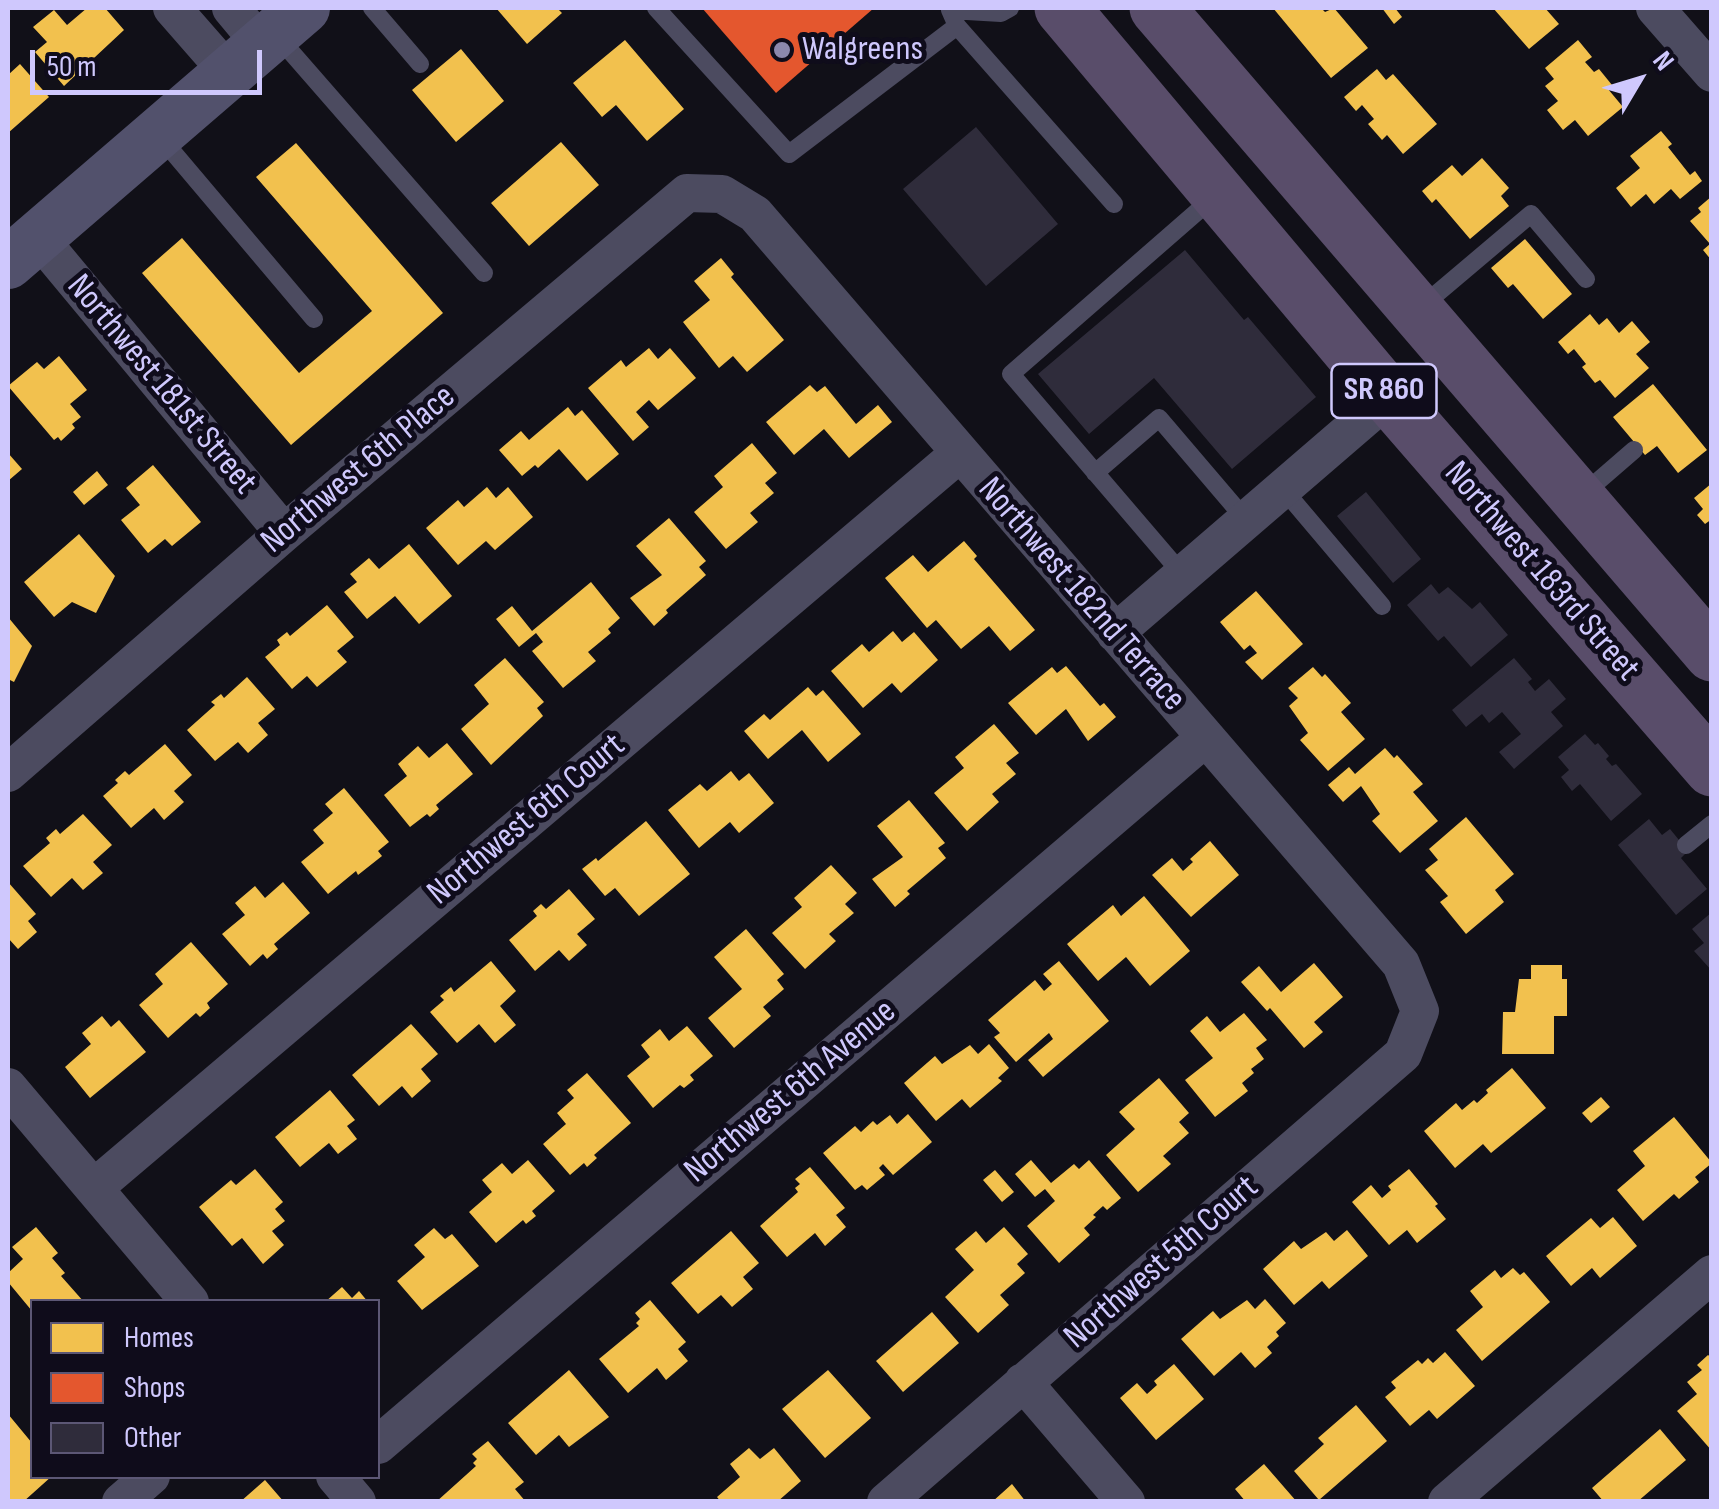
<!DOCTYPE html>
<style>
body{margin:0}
#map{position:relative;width:1719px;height:1509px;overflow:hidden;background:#111018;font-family:"Sofia Sans Condensed",sans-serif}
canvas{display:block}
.frame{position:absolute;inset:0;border:10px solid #cfc8fd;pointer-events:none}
.legend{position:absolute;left:30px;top:1299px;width:350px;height:180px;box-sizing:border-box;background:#0f0c1b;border:2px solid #5c5775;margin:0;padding:12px 18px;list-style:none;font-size:30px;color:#cfc8fd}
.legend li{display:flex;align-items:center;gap:20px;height:50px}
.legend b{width:50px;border:2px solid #5c5775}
.north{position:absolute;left:1589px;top:30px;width:100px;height:100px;-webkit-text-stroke:8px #0f0c1b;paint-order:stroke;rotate:52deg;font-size:28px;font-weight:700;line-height:40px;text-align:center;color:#cfc8fd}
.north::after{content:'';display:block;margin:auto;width:35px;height:45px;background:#cfc8fd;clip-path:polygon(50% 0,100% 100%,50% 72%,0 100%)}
.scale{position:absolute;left:30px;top:50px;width:232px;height:45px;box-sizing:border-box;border:5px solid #cfc8fd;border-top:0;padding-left:12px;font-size:30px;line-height:35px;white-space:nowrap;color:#cfc8fd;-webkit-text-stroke:8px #0f0c1b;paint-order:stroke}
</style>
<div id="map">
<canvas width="1719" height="1509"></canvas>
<div class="frame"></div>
<ul class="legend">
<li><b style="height:28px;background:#f2c14e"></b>Homes</li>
<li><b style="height:28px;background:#e4572e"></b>Shops</li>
<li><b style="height:28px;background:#2f2c3b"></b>Other</li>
</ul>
<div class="north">N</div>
<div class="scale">50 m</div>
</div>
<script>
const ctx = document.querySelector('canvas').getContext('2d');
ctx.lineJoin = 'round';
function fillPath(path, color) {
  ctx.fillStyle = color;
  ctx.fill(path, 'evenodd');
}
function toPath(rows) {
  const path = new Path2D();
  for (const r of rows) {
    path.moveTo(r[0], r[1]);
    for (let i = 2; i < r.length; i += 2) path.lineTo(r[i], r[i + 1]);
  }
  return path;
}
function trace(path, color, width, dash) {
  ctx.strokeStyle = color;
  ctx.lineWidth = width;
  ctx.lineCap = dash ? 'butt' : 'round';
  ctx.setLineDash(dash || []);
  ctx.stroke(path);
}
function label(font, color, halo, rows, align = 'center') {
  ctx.font = font + ' "Sofia Sans Condensed",sans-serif';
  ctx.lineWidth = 10;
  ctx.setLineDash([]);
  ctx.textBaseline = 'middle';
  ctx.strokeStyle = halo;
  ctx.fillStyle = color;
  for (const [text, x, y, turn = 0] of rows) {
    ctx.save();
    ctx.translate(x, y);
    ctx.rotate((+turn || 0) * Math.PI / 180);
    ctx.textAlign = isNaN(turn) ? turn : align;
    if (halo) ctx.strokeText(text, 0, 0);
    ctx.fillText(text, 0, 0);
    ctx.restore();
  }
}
fillPath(toPath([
 [87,8,105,8,124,30,64,86,35,52,47,42,33,27,54,10,67,25],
 [496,8,557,8,562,13,527,44],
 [1273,8,1321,8,1325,12,1334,8,1368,48,1331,78],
 [1382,8,1395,8,1402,17,1394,24],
 [1493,8,1545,8,1559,24,1529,49],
 [625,40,684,109,647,141,616,105,602,117,573,83],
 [1578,40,1592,57,1585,62,1594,72,1599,69,1612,85,1608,89,1623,107,1588,136,1575,120,1563,130,1547,110,1558,101,1545,86,1554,79,1545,68],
 [461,49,504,101,456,142,412,90],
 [20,64,49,97,8,133,8,75],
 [1377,69,1386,80,1393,74,1437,124,1403,154,1387,135,1382,140,1368,124,1374,119,1362,105,1356,111,1344,97],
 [1661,131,1672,144,1668,147,1690,175,1695,171,1702,181,1680,199,1671,189,1654,204,1646,194,1631,207,1616,188,1640,168,1630,156],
 [561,142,599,185,529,246,491,203],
 [296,143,443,313,291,445,142,273,182,238,299,373,372,311,256,177],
 [1482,158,1509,188,1501,196,1509,206,1470,239,1436,199,1432,203,1422,191,1452,165,1462,176],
 [1712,196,1712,261,1703,250,1710,244,1690,221,1701,212,1698,208],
 [1525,239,1572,294,1543,319,1513,284,1508,288,1491,268],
 [721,258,734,274,731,277,784,340,747,372,733,356,719,368,683,322,710,300,694,281],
 [1590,314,1599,325,1607,318,1619,333,1632,321,1650,342,1636,354,1649,368,1615,398,1600,380,1595,383,1582,367,1586,364,1574,349,1568,354,1558,342],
 [649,348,658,359,670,348,696,378,658,410,649,400,636,412,649,427,633,441,588,388,621,360,626,367],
 [59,356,87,390,70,404,81,417,72,424,75,428,61,441,58,437,54,440,8,386,37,362,44,369],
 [1653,384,1707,450,1678,473,1657,446,1645,455,1613,417],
 [810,385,817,392,825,386,856,424,878,405,892,422,849,458,824,429,794,455,766,422],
 [568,407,575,416,582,410,619,454,587,481,559,449,538,468,535,465,522,476,499,450,521,431,529,440],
 [752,443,777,473,765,483,774,493,750,513,758,522,726,549,694,512,723,487,714,476],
 [8,453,22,469,8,481],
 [153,465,201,522,172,546,165,539,148,553,121,520,140,505,126,488],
 [97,471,108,485,84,505,73,492],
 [1712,483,1712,519,1705,524,1697,515,1703,509,1694,498],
 [487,487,496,498,508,487,533,517,495,550,486,541,458,565,426,528,458,500,464,507],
 [669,518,706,561,699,567,706,575,666,610,668,613,654,626,630,598,662,575,636,546],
 [79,534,115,576,96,613,72,602,54,617,24,582],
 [964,541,977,556,974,559,1035,630,1010,651,989,626,961,649,936,620,927,628,885,578,913,555,928,572],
 [409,544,452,596,419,624,395,596,367,619,344,592,357,582,350,574,369,558,379,569],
 [591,582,620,618,608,629,611,633,588,652,596,661,563,688,532,651,543,642,536,633,519,647,496,619,512,606,532,631],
 [1256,591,1303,644,1262,680,1245,662,1257,653,1250,645,1244,650,1220,622],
 [327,605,354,637,337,651,347,662,317,687,307,676,292,689,265,657,280,645,277,640,287,632,290,636],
 [8,617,32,646,14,682,8,679],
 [893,631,902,642,914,632,938,660,901,693,892,683,863,708,831,671,862,644,869,652],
 [505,658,544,702,537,708,543,716,491,765,461,729,489,704,474,685],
 [1066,666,1100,706,1104,703,1116,717,1088,741,1066,709,1036,735,1008,703,1052,667,1057,673],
 [1313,667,1322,677,1325,674,1351,703,1341,712,1365,739,1328,771,1300,740,1308,733,1289,706,1298,698,1288,688],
 [247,677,275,709,258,723,268,735,248,753,238,742,215,761,187,730,215,705,211,702,221,694,224,698],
 [808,687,816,696,823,690,861,734,828,762,802,730,768,759,744,731,764,714,770,720],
 [994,724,1019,753,1006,763,1016,774,992,794,999,802,967,831,934,793,964,768,955,757],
 [447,743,473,774,436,805,439,809,430,817,427,814,410,827,384,795,407,776,398,764,418,746,429,758],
 [165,744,192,775,174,791,184,802,164,820,154,808,131,828,103,796,118,783,115,780,125,771,129,775],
 [1385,748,1394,758,1397,755,1423,784,1413,792,1438,821,1400,853,1372,821,1380,814,1361,786,1343,802,1328,785,1349,767,1355,774],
 [731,771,739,781,749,773,774,803,739,833,730,822,699,848,668,810,700,784,707,791],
 [344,788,389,842,378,851,382,856,358,875,356,871,328,894,301,862,324,843,313,830,333,813,325,804],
 [909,800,945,843,938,848,946,858,907,891,910,894,895,907,872,879,903,857,877,826],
 [83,814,112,845,93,862,103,873,83,890,72,878,51,897,23,866,50,843,46,838,56,829,60,834],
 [1466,817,1514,874,1495,890,1504,902,1466,934,1440,902,1448,896,1425,870,1438,860,1429,849],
 [646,821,690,874,639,916,615,888,605,896,582,869,596,858,598,861],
 [1210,841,1239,875,1191,917,1152,875,1172,858,1183,871,1193,862,1190,859],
 [831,865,857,893,845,904,854,913,829,934,836,941,805,969,772,933,802,907,794,898],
 [8,882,36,914,28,921,37,932,18,949,8,938],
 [283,882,310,913,274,944,278,949,267,959,263,954,250,966,222,934,245,915,235,903,255,886,265,898],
 [569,889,595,919,577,934,587,945,569,961,559,950,535,971,509,940,537,916,533,911,541,904,546,909],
 [1144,896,1190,951,1150,986,1126,957,1098,981,1067,944,1113,905,1121,916],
 [746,929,784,974,777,980,784,989,763,1007,771,1016,734,1048,708,1018,742,989,714,957],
 [191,942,228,984,207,1003,210,1008,200,1017,196,1013,168,1038,139,1005,163,984,155,974],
 [491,961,516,991,500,1006,516,1025,495,1043,479,1024,457,1043,430,1012,444,1000,440,996,451,987,454,992],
 [1059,961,1109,1021,1043,1077,1028,1060,1053,1039,1049,1033,1016,1062,994,1037,1000,1033,988,1020,1035,980,1044,991,1052,984,1043,974],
 [1314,963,1343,997,1314,1022,1323,1032,1304,1048,1270,1008,1267,1011,1241,982,1259,966,1281,992],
 [1531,965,1562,965,1562,979,1567,979,1567,1016,1554,1016,1554,1054,1502,1054,1503,1012,1515,1012,1519,979,1531,979],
 [1244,1013,1267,1040,1256,1048,1264,1059,1251,1069,1254,1073,1242,1083,1248,1091,1215,1117,1185,1080,1213,1058,1190,1031,1207,1016,1220,1032],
 [102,1016,111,1027,119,1020,146,1052,90,1098,65,1067,91,1044,82,1033],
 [411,1024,438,1054,421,1069,431,1081,412,1098,402,1086,379,1106,352,1075],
 [687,1026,713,1056,690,1075,694,1080,684,1088,680,1085,653,1108,627,1076,650,1057,641,1045,660,1029,669,1041],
 [989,1044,1009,1068,998,1078,1002,1081,970,1108,962,1099,936,1121,904,1083,935,1056,942,1064,970,1045,978,1054],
 [1512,1068,1546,1108,1491,1153,1483,1144,1455,1168,1424,1131,1456,1103,1462,1110,1474,1100,1477,1103,1488,1093,1486,1090],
 [587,1073,631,1123,594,1155,597,1158,587,1167,584,1163,570,1175,543,1144,566,1124,557,1113,574,1098,567,1090],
 [1159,1078,1189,1113,1179,1122,1189,1133,1163,1156,1171,1164,1138,1192,1106,1155,1135,1129,1119,1112],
 [330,1090,355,1120,347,1126,357,1139,338,1154,329,1143,300,1167,275,1137],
 [1601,1097,1610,1107,1591,1123,1582,1113],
 [908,1114,932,1142,893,1175,883,1164,879,1168,885,1175,867,1190,862,1185,855,1190,823,1153,855,1126,861,1132,873,1121,877,1125,890,1115,897,1124],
 [1674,1117,1712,1163,1695,1177,1699,1182,1679,1199,1674,1194,1643,1221,1617,1190,1645,1166,1633,1151],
 [528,1160,555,1191,532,1211,536,1216,526,1224,523,1220,496,1243,469,1212,492,1192,482,1180,502,1163,512,1174],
 [1031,1160,1051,1183,1074,1164,1079,1169,1089,1160,1121,1198,1107,1210,1103,1206,1093,1215,1096,1217,1084,1228,1090,1235,1059,1263,1027,1226,1055,1201,1045,1189,1035,1197,1015,1174],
 [810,1167,845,1208,836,1215,846,1227,825,1246,815,1233,787,1257,760,1226,798,1192,795,1188,800,1184,795,1179],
 [255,1169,283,1202,275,1209,285,1221,272,1231,284,1245,263,1264,242,1238,232,1246,199,1207,231,1180,236,1185],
 [1409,1169,1438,1204,1435,1206,1446,1219,1417,1243,1407,1230,1389,1245,1352,1202,1371,1185,1382,1198,1391,1190,1388,1186],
 [995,1170,1014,1192,1002,1202,983,1180],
 [1613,1217,1637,1246,1600,1278,1592,1268,1571,1286,1546,1256,1591,1218,1600,1228],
 [36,1227,58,1253,52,1258,65,1273,61,1276,84,1302,32,1302,32,1311,8,1282,8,1273,23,1259,12,1247],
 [1004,1227,1028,1254,1017,1264,1025,1273,1000,1295,1009,1305,978,1333,945,1297,974,1270,955,1249,976,1231,986,1243],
 [434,1228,445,1239,452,1234,479,1266,422,1310,397,1281,425,1257,414,1245],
 [1347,1230,1368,1256,1329,1289,1322,1281,1294,1305,1263,1269,1294,1241,1301,1249,1326,1232,1334,1241],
 [731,1231,759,1263,743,1277,753,1289,732,1307,721,1295,698,1314,671,1283],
 [1513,1268,1520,1275,1524,1272,1550,1302,1482,1361,1456,1330,1483,1307,1470,1291,1495,1270,1501,1278],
 [342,1287,352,1298,359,1291,368,1302,325,1302],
 [1265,1299,1286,1323,1276,1332,1279,1336,1267,1347,1272,1353,1255,1368,1241,1352,1214,1376,1181,1339,1213,1311,1220,1319,1247,1300,1255,1309],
 [650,1300,686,1342,678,1349,688,1361,666,1380,657,1368,628,1393,599,1359,639,1326,636,1323,640,1319,635,1313],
 [932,1312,959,1343,903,1392,876,1361],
 [1445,1352,1475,1386,1437,1419,1429,1410,1410,1426,1385,1397,1396,1388,1391,1382,1418,1360,1422,1364,1428,1358,1433,1363],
 [1708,1355,1712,1358,1712,1451,1677,1411,1697,1394,1687,1382,1702,1370,1697,1365],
 [1174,1364,1204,1399,1156,1440,1120,1398,1137,1383,1147,1394,1157,1385,1154,1381],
 [569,1370,609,1417,569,1447,559,1435,536,1455,508,1423],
 [828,1370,871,1418,825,1458,782,1409],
 [1356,1405,1387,1441,1319,1500,1294,1471,1324,1444,1318,1438],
 [8,1414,32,1443,32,1476,52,1476,23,1502,8,1502],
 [1660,1429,1686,1460,1637,1502,1604,1502,1592,1488],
 [488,1441,524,1482,515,1489,526,1502,436,1502,476,1466,473,1463,477,1459,472,1454],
 [749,1448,760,1459,774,1448,801,1481,777,1502,721,1502,717,1497,740,1477,730,1464],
 [1264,1464,1297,1502,1246,1502,1235,1489],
 [265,1480,284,1502,240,1502],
 [1012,1484,1026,1502,992,1502]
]), '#f2c14e');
fillPath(toPath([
 [702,8,874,8,776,93]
]), '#e4572e');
fillPath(toPath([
 [976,127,1058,224,986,286,903,189],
 [1185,250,1244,320,1248,317,1316,397,1232,469,1154,378,1089,434,1038,374],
 [1366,492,1421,559,1393,583,1337,516],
 [1431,584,1439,594,1448,587,1472,609,1480,602,1508,635,1471,667,1444,636,1438,641,1407,605],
 [1514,658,1532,679,1528,682,1535,691,1549,679,1566,699,1551,712,1563,726,1514,769,1499,752,1521,734,1502,712,1489,723,1482,714,1466,727,1452,710],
 [1585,734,1595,745,1598,743,1609,756,1606,759,1612,766,1616,764,1642,794,1611,821,1580,784,1572,791,1561,777,1569,770,1558,757],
 [1649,819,1662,835,1670,829,1688,851,1681,858,1707,889,1676,915,1618,845],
 [1712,912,1712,971,1694,951,1704,943,1692,929]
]), '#2f2c3b');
trace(toPath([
 [372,8,420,64],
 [656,8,789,154,957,26,950,10,1001,13,1010,8],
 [957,26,1114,204],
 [278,37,484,273],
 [161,138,314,319],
 [1421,307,1531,214,1586,279],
 [1095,473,1159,418,1246,520],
 [1283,489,1382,606],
 [1582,495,1634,450],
 [1183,575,1011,374,1214,197],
 [1686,845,1712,824]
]), '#4c4b60', 18);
trace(toPath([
 [172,8,228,72],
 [231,8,261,44],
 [1655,8,1712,73],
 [38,237,284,533],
 [1115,633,1389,397],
 [8,773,284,533,687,193,722,194,755,214,1401,964,1420,1011,1403,1054,886,1502],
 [8,1087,190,1302],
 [95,1187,960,453],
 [1023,1382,1126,1502],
 [378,1445,1205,738],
 [335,1476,357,1502],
 [121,1502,151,1476],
 [1447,1502,1712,1274]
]), '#4c4b60', 38);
trace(toPath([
 [8,263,304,8]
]), '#52516c', 52);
trace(toPath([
 [1062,8,1389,397,1712,769],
 [1157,8,1712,654]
]), '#594d6a', 55);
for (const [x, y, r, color] of [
 [782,50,10,"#8c88ad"]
]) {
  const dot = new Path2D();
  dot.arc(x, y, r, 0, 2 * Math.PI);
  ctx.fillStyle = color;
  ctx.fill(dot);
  trace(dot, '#0f0c1b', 4);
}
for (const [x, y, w] of [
 [1384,391,105]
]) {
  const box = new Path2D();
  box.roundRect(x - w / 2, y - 27, w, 54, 8);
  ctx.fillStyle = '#0f0c1b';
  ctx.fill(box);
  trace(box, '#cfc8fd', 2.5);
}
label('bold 32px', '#cfc8fd', null, [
 ["SR 860",1384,391]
]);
label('35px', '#cfc8fd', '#0f0c1b', [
 ["Walgreens",802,50]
], 'left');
label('35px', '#cfc8fd', '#0f0c1b', [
 ["Northwest 181st Street",161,385,50],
 ["Northwest 6th Place",359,470,-40],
 ["Northwest 183rd Street",1541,572,49],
 ["Northwest 182nd Terrace",1081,595,49],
 ["Northwest 6th Court",527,820,-40],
 ["Northwest 6th Avenue",791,1092,-40],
 ["Northwest 5th Court",1162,1263,-41]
]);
</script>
